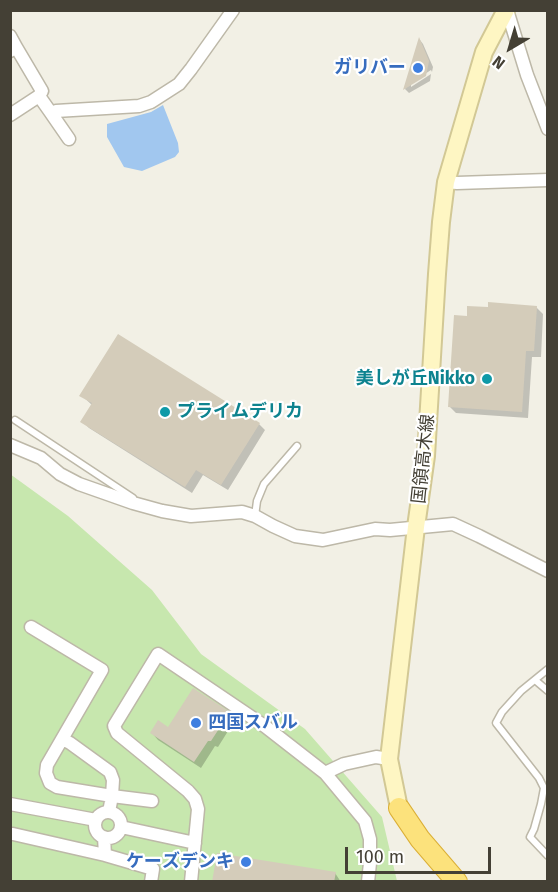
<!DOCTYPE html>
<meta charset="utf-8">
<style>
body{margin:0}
#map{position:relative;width:558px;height:892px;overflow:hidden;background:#f2f0e5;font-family:"Fira Sans",sans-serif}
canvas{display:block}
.frame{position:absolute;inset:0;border:12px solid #444035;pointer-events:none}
.north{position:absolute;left:480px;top:18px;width:60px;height:60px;-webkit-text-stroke:4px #fff;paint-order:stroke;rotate:218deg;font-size:16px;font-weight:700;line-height:24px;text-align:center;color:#444035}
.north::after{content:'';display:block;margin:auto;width:21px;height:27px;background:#444035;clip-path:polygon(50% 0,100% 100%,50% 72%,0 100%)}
.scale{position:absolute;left:345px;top:847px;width:146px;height:27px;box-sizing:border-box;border:3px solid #444035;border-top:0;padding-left:8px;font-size:18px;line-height:21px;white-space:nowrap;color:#444035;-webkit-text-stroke:4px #fff;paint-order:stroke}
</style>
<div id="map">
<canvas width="558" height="892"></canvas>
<div class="frame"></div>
<div class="north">N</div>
<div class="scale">100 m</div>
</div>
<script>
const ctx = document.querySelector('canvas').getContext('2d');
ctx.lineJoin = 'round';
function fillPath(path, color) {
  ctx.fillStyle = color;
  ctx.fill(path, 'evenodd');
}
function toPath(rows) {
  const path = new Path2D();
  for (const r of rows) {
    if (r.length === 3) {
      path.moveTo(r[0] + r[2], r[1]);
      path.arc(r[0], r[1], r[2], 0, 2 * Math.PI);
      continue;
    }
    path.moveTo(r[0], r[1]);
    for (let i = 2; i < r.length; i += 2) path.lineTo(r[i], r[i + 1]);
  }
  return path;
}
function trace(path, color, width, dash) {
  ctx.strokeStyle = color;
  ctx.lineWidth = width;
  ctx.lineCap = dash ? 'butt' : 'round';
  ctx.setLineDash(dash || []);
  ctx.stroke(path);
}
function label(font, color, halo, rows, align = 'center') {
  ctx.font = font + ' "Fira Sans","Noto Sans JP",sans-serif';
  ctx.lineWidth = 4.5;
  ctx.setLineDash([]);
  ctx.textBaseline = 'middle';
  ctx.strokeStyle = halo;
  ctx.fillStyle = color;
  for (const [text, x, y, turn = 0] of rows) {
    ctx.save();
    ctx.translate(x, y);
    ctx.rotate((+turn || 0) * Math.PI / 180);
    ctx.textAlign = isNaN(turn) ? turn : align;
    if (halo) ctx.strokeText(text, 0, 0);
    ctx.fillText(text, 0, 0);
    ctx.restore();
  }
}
fillPath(toPath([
 [10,474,68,516,152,590,201,654,305,729,382,817,397,881,11,881]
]), '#c7e7ae');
fillPath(toPath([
 [163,105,178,143,179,152,175,157,142,171,124,167,107,137,107,124,151,112]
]), '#a1c7ef');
fillPath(toPath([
 [420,40,423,44,433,67,432,72,431,70,411,83,411,87,431,74,430,81,409,93,405,89],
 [536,307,543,314,541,357,532,357,528,418,456,413,449,406,468,318],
 [81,395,259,424,265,430,228,490,203,475,192,493,89,428,82,421,92,405],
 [229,714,235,720,218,747,215,746,201,768,158,740,152,733],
 [335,873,341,882,214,882]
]), '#0003');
fillPath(toPath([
 [419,37,429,61,426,76,403,90],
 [488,302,537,306,534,351,526,351,522,412,448,407,454,315,467,316,467,306,488,307],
 [118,334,260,423,221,485,196,470,185,487,80,422,92,403,79,396],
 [193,688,230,712,211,741,208,741,194,762,150,733,158,720,168,727],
 [217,853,336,872,334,882,212,882]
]), '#d4ccba');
const service = toPath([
 [15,420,133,498],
 [255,516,257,501,264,484,297,446],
 [548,669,521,691,502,712,496,723,539,778,544,788,541,804,534,829,530,837,548,856],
 [535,680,548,691]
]);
const minor = toPath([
 [507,10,527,75,548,129],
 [10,36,16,47],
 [10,51,16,47,42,91,39,96],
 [10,115,39,96,51,113],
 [69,139,51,113,56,111,139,106,151,102,179,84,191,69,233,10],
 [446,182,457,183,548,180],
 [10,445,41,458,60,474,79,484,133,503,162,511,191,516,242,512,255,516,273,526,295,536,323,540,375,529,390,530,453,524,479,536,548,571],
 [31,627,102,670,47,765,46,773,50,783,57,787,112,796,152,801],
 [62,739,70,743,110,772,113,780,112,796,109,812],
 [325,773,344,764,376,757,389,759],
 [10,804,96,820],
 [108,825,13],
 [121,827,195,843],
 [10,834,13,834,105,855],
 [104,837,105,855,153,869,151,882],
 [191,882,198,809,195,799,188,791,117,733,114,726,158,654,266,727,325,773,365,821,370,839,370,863,368,882]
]);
const secondary = toPath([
 [399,808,389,759,416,527,426,456,437,274,441,222,446,182,484,52,506,10]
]);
const trunk = toPath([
 [399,808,420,839,457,882]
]);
trace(service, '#bdb8a8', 9);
trace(minor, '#bdb8a8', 15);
trace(secondary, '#d2c895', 20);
trace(trunk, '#dbaf36', 22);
trace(service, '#fff', 6);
trace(minor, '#fff', 12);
trace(secondary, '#fef6c3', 16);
trace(trunk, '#fce27c', 20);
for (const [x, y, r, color] of [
 [418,68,6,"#3f7fe0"],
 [487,379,6,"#0f9aa8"],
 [165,412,6,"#0f9aa8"],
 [196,723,6,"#3f7fe0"],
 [246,862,6,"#3f7fe0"]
]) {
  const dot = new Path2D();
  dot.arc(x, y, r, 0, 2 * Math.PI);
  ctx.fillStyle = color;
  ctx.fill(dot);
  trace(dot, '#fff', 2);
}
label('bold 18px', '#366cbe', '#fff', [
 ["ガリバー",406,68],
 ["四国スバル",208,723,"left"],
 ["ケーズデンキ",234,862]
], 'right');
label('bold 18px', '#0d838f', '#fff', [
 ["美しが丘Nikko",475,379],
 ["プライムデリカ",177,412,"left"]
], 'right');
label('18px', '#444035', '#fff', [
 ["国領高木線",424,459,-84]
]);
</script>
